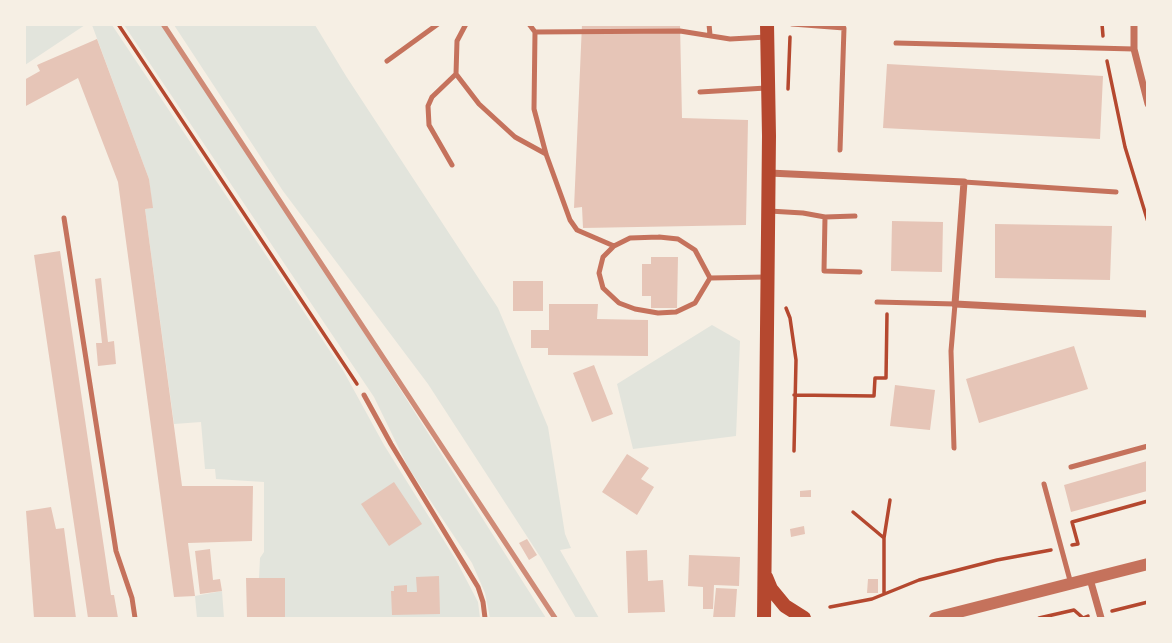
<!DOCTYPE html>
<style>
body{margin:0}
#map{position:relative;width:1172px;height:643px;overflow:hidden;background:#f6efe4;font-family:Lato,sans-serif}
canvas{display:block}
.frame{position:absolute;inset:0;border:26px solid #f6efe4;pointer-events:none}
</style>
<div id="map">
<canvas width="1172" height="643"></canvas>
<div class="frame"></div>
</div>
<script>
const ctx = document.querySelector('canvas').getContext('2d');
ctx.lineJoin = 'round';
function fillPath(path, color) {
  ctx.fillStyle = color;
  ctx.fill(path, 'evenodd');
}
function toPath(rows) {
  const path = new Path2D();
  for (const r of rows) {
    path.moveTo(r[0], r[1]);
    for (let i = 2; i < r.length; i += 2) path.lineTo(r[i], r[i + 1]);
  }
  return path;
}
function trace(path, color, width, dash) {
  ctx.strokeStyle = color;
  ctx.lineWidth = width;
  ctx.lineCap = dash ? 'butt' : 'round';
  ctx.setLineDash(dash || []);
  ctx.stroke(path);
}
fillPath(toPath([
 [25,24,85,24,85,25,25,65],
 [92,25,112,25,344,372,384,445,456,560,478,602,480,618,285,618,285,578,259,578,260,558,264,552,264,482,216,479,215,469,205,469,201,422,174,424,145,209,152,208,149,179],
 [124,25,163,25,317,259,546,618,490,618,485,593,472,563,408,467,374,397],
 [174,25,315,25,346,76,498,308,548,427,565,534,571,548,560,550,599,618,576,618,541,558,428,384,283,191],
 [712,325,740,341,736,436,633,449,617,384],
 [222,591,224,618,197,618,195,596]
]), '#e2e4dc');
fillPath(toPath([
 [582,24,680,24,682,118,748,120,746,225,583,228,582,207,574,208],
 [97,39,149,179,153,208,145,209,182,486,253,486,252,541,188,543,195,596,174,597,118,182,78,78,24,107,24,80,40,71,37,65],
 [887,64,1103,76,1100,139,883,128],
 [892,221,943,222,942,272,891,271],
 [995,224,1112,226,1110,280,995,278],
 [60,251,111,595,114,595,118,618,88,618,34,255],
 [651,257,678,257,677,308,651,308,651,296,642,296,642,264,651,264],
 [101,278,108,342,114,341,116,364,98,366,96,343,102,343,95,279],
 [513,281,543,281,543,311,513,311],
 [549,304,598,304,597,319,648,320,648,356,548,355,548,348,531,348,531,330,549,330],
 [1074,346,1088,389,979,423,966,379],
 [594,365,613,414,592,422,573,373],
 [895,385,935,390,930,430,890,426],
 [627,454,649,468,641,479,654,487,637,515,602,492],
 [1147,461,1147,491,1071,512,1064,485],
 [394,482,422,524,389,546,361,504],
 [811,490,811,497,800,497,800,491],
 [51,507,56,529,64,528,76,618,34,618,26,511],
 [804,526,805,534,791,537,790,529],
 [527,539,537,555,529,560,519,543],
 [210,549,213,580,220,579,222,591,200,594,195,551],
 [647,550,648,581,663,580,665,612,628,613,626,551],
 [689,555,740,557,739,586,714,585,713,609,703,609,703,587,688,586],
 [439,576,440,614,392,615,391,591,394,591,394,586,407,585,407,592,417,592,416,577],
 [246,578,285,578,285,618,247,618],
 [868,579,878,579,878,593,867,593],
 [716,588,737,589,735,618,713,618]
]), '#e6c5b7');
trace(toPath([
 [118,24,357,384],
 [1102,24,1103,36],
 [1107,61,1125,147,1148,222],
 [788,89,790,37],
 [786,308,790,318,796,360,794,451],
 [794,395,874,396,875,378,886,378,887,314],
 [853,512,884,538,884,593],
 [884,538,890,500],
 [1072,545,1078,544,1072,522,1148,501],
 [830,607,872,599,919,580,997,560,1051,550],
 [1112,611,1148,602],
 [1039,618,1074,610,1083,618,1088,616]
]), '#b5482f', 3.5);
trace(toPath([
 [529,24,535,32,680,31,730,39,767,37],
 [709,24,710,35],
 [792,24,844,28,840,150],
 [535,32,534,109,546,154,570,220,577,230,614,246],
 [896,43,1134,49],
 [387,61,438,24],
 [456,74,479,104,515,137,546,154],
 [700,92,766,88],
 [452,165,429,125,428,106,432,97,456,74,457,41,466,24],
 [964,182,1116,192],
 [769,211,803,213,825,217,824,271,860,272],
 [825,217,855,216],
 [64,218,116,551,132,598,135,618],
 [659,237,678,239,695,250,710,278,695,303,676,312,658,313,635,309,619,303,603,288,599,273,603,257,614,246,630,238,659,237],
 [710,278,766,277],
 [877,302,955,304,951,351,954,448],
 [364,395,391,444,478,587,483,602,485,618],
 [1071,467,1148,446],
 [1044,484,1071,584]
]), '#c5725c', 5);
trace(toPath([
 [1134,24,1134,49,1148,104],
 [769,173,964,182,955,304,1148,314],
 [1090,579,1101,618]
]), '#c5725c', 7);
trace(toPath([
 [935,618,1148,564]
]), '#c5725c', 12);
trace(toPath([
 [766,577,771,589,785,606,804,618],
 [764,618,769,136,767,24]
]), '#b5482f', 14);
trace(toPath([
 [163,24,555,618]
]), '#cf8b77', 5);
</script>
